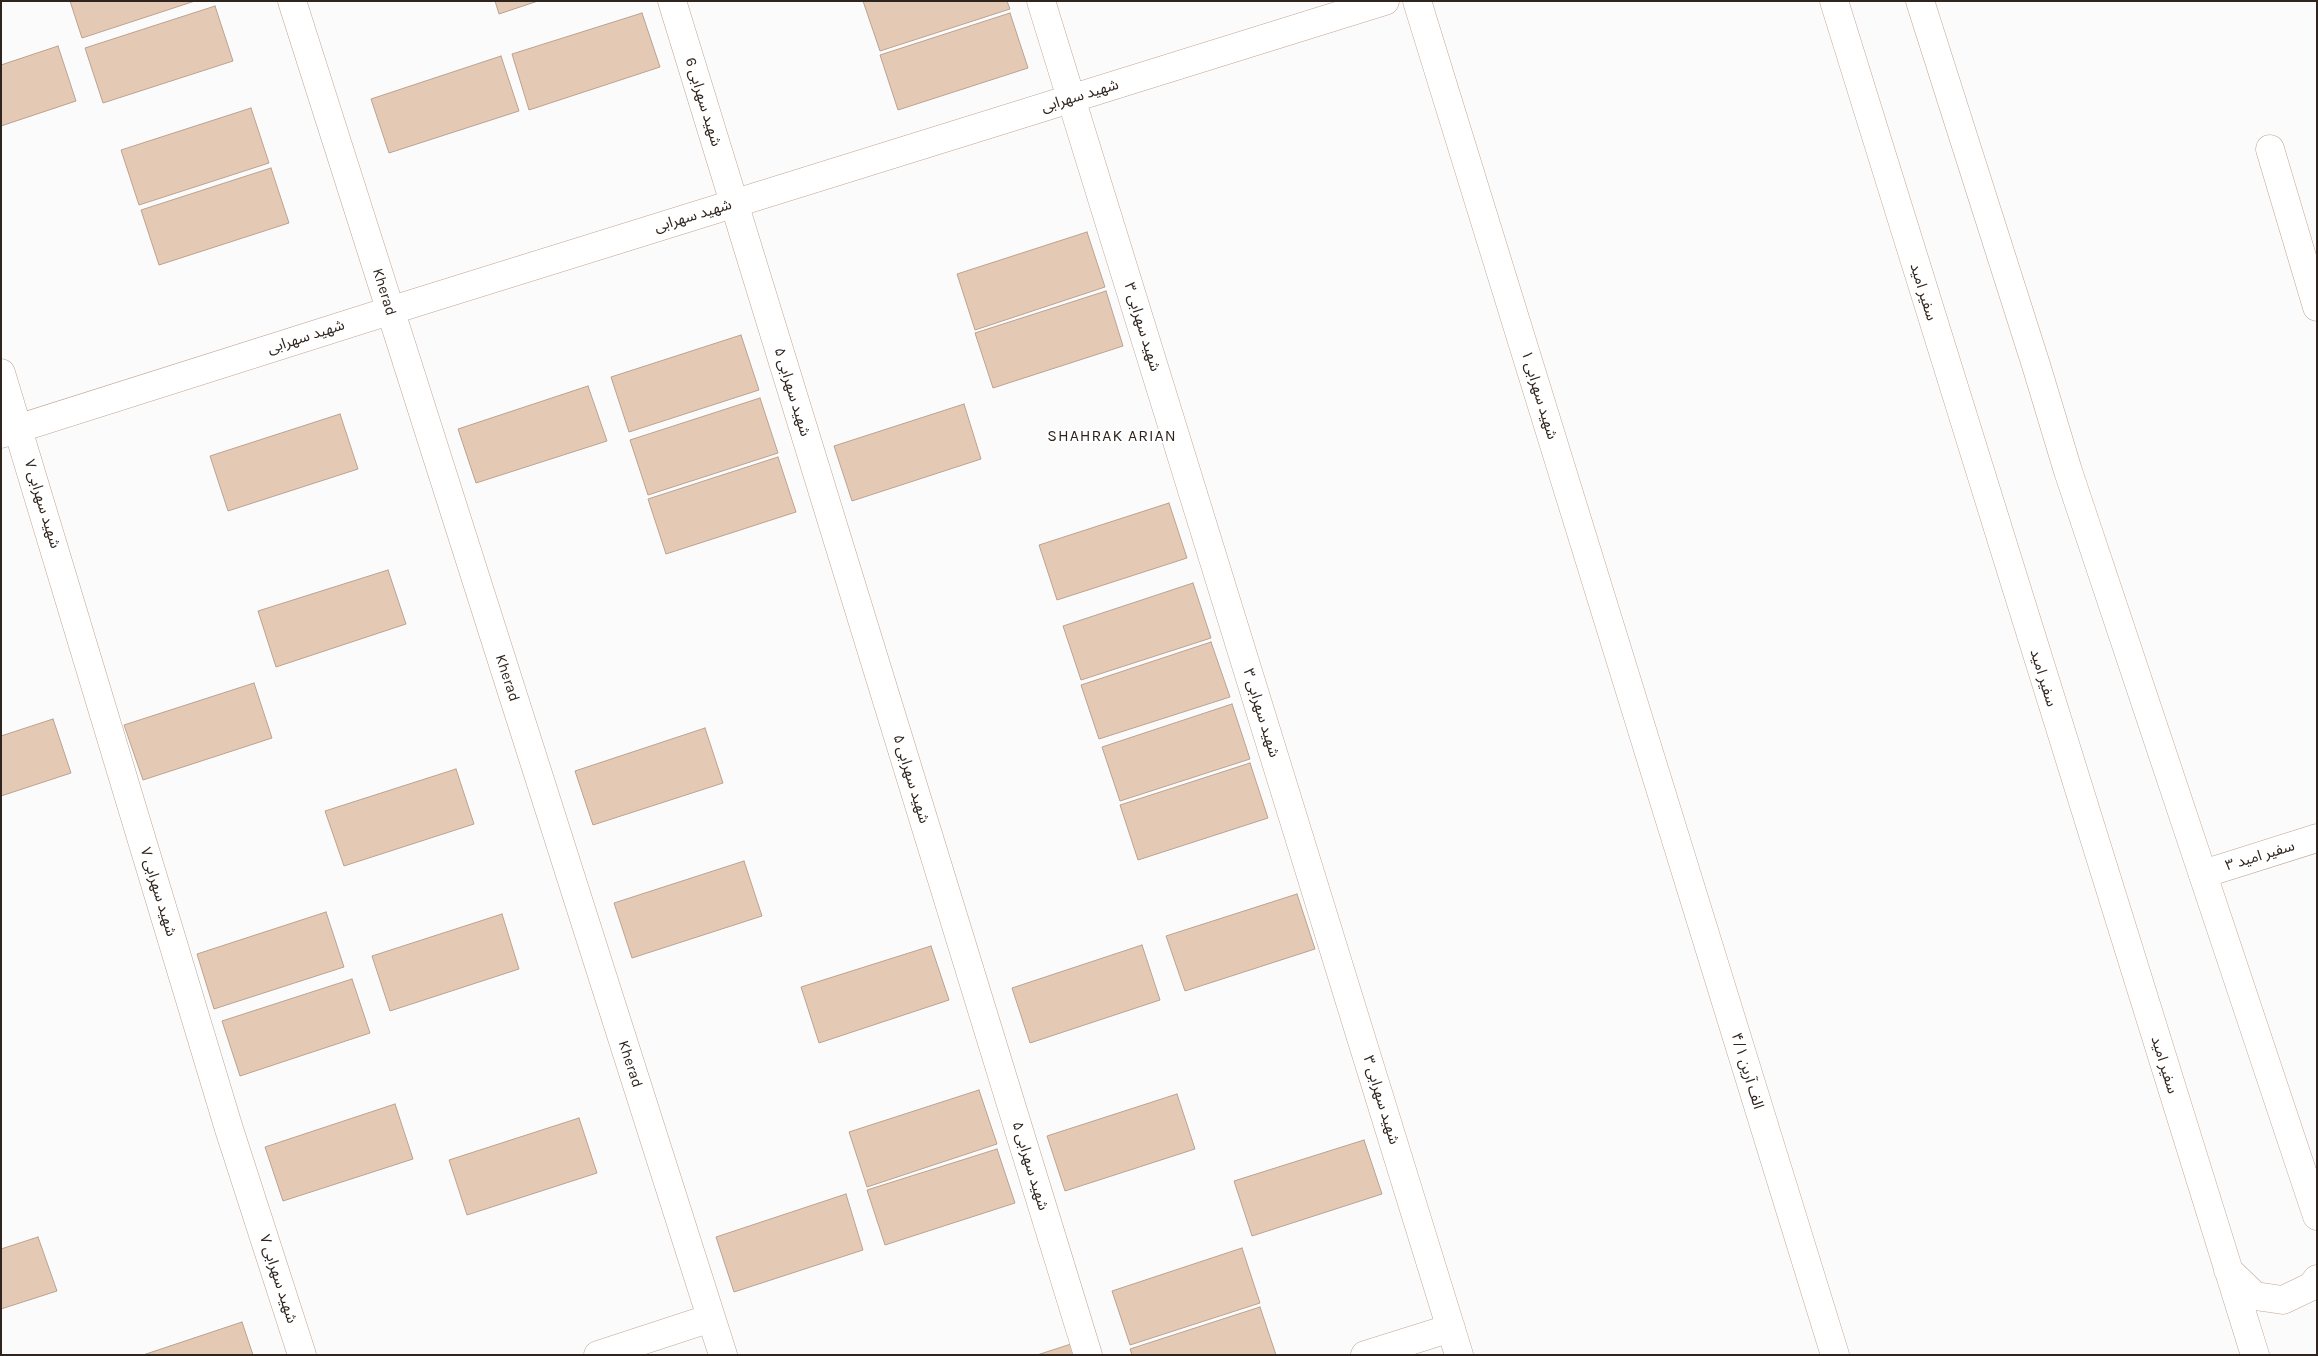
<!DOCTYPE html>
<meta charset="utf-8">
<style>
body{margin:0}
#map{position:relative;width:2318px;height:1356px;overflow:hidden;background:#fbfbfb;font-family:Karla,sans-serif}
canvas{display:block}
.frame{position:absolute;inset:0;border:2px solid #30251e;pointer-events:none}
</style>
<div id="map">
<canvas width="2318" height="1356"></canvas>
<div class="frame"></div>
</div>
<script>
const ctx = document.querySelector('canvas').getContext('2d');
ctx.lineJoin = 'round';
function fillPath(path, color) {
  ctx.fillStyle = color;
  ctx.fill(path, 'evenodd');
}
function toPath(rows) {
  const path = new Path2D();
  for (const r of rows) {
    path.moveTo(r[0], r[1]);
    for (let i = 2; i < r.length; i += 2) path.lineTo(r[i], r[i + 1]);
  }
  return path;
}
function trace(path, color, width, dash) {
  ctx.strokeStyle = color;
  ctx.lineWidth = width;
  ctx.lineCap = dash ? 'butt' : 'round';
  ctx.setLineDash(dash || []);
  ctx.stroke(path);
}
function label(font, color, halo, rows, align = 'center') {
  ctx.font = font + ' Karla,"Noto Sans Arabic",sans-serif';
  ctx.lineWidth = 4;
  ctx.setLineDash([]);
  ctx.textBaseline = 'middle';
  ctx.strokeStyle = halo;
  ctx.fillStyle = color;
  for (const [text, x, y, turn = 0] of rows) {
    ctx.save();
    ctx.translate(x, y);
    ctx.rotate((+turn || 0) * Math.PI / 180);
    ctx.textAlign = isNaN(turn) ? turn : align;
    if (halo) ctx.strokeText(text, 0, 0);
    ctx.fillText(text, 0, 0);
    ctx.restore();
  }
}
const building = toPath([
 [70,1,195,1,82,38,70,1],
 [495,1,538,1,499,14,495,1],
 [863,1,1007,1,1010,9,880,51,863,1],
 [215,6,233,61,103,103,85,48,215,6],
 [642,13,660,67,529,110,512,54,642,13],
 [1010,13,1028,68,898,110,880,55,1010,13],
 [58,46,76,101,1,126,1,65,58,46],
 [501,56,519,111,389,153,371,99,501,56],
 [251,108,269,163,139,205,121,150,251,108],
 [271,168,289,223,159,265,141,210,271,168],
 [1087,232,1105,287,975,330,957,274,1087,232],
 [1106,291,1123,346,993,388,975,333,1106,291],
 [741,335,759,390,629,432,611,377,741,335],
 [588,386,607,441,476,483,458,429,588,386],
 [760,398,778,453,648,495,630,440,760,398],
 [964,404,981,459,852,501,834,446,964,404],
 [340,414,358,469,228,511,210,456,340,414],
 [778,457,796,512,666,554,648,499,778,457],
 [1169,503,1187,558,1057,600,1039,545,1169,503],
 [388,570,406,624,276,667,258,611,388,570],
 [1193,583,1211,638,1081,680,1063,626,1193,583],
 [1211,642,1230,697,1099,739,1081,685,1211,642],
 [254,683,272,738,143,780,124,725,254,683],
 [1232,704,1250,759,1120,801,1102,747,1232,704],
 [53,719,71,773,1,796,1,736,53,719],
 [705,728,723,783,593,825,575,771,705,728],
 [1250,763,1268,818,1138,860,1120,805,1250,763],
 [456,769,474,824,344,866,325,811,456,769],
 [744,861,762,916,632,958,614,903,744,861],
 [1297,894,1315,949,1185,991,1166,936,1297,894],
 [326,912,344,967,214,1009,197,954,326,912],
 [502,914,519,969,390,1011,372,956,502,914],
 [1142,945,1160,1000,1030,1043,1012,988,1142,945],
 [931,946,949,1000,819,1043,801,987,931,946],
 [352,979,370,1033,240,1076,222,1021,352,979],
 [979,1090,997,1144,867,1187,849,1132,979,1090],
 [1177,1094,1195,1149,1065,1191,1047,1136,1177,1094],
 [395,1104,413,1159,283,1201,265,1147,395,1104],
 [579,1118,597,1173,467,1215,449,1160,579,1118],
 [1364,1140,1382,1194,1252,1236,1234,1181,1364,1140],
 [997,1149,1015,1203,885,1245,867,1190,997,1149],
 [846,1194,863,1250,734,1292,716,1237,846,1194],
 [38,1237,57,1291,1,1309,1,1249,38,1237],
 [1242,1248,1260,1303,1130,1345,1112,1291,1242,1248],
 [1260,1307,1276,1355,1132,1355,1130,1349,1260,1307],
 [242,1322,253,1355,143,1355,242,1322],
 [1071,1344,1074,1355,1037,1355,1071,1344]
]);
fillPath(building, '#e4c9b5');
trace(building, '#bca28f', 1);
const minor = toPath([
 [292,1,723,1355],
 [672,1,1088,1355],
 [1041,1,1459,1355],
 [1417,1,1835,1355],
 [2270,149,2317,307],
 [1,373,229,1129,302,1355],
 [1,434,389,311,1385,1],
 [2203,874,2317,838],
 [598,1355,711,1318],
 [1365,1355,1451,1328]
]);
const tertiary = toPath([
 [1834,1,2255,1355],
 [1920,1,2036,365,2068,471,2317,1216],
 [2228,1270,2255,1296,2283,1300,2312,1286,2317,1279]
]);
trace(minor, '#c1a693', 29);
trace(tertiary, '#c1a693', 29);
trace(minor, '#fff', 28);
trace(tertiary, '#fff', 28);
label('15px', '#30251e', '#fff', [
 ["شهید سهرابی",1080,96,-17],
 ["شهید سهرابی 6",703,102,73],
 ["شهید سهرابی",693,216,-17],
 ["Kherad",384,292,73],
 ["سفیر امید",1923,292,73],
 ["شهید سهرابی ۳",1142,327,73],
 ["شهید سهرابی",306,337,-18],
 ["شهید سهرابی ۵",792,392,73],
 ["شهید سهرابی ۱",1539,395,73],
 ["شهید سهرابی ۷",42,504,73],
 ["Kherad",507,678,72],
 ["سفیر امید",2043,678,73],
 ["شهید سهرابی ۳",1261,713,73],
 ["شهید سهرابی ۵",911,779,73],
 ["سفیر امید ۳",2260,856,-17],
 ["شهید سهرابی ۷",158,892,73],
 ["Kherad",630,1064,72],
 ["سفیر امید",2164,1065,73],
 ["۴/۱ الف آرین",1747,1071,73],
 ["شهید سهرابی ۳",1381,1100,73],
 ["شهید سهرابی ۵",1030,1166,73],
 ["شهید سهرابی ۷",278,1279,72]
]);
ctx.letterSpacing = '1px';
label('16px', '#30251e', '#fff', [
 ["SHAHRAK ARIAN",1112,436]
]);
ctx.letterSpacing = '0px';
</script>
